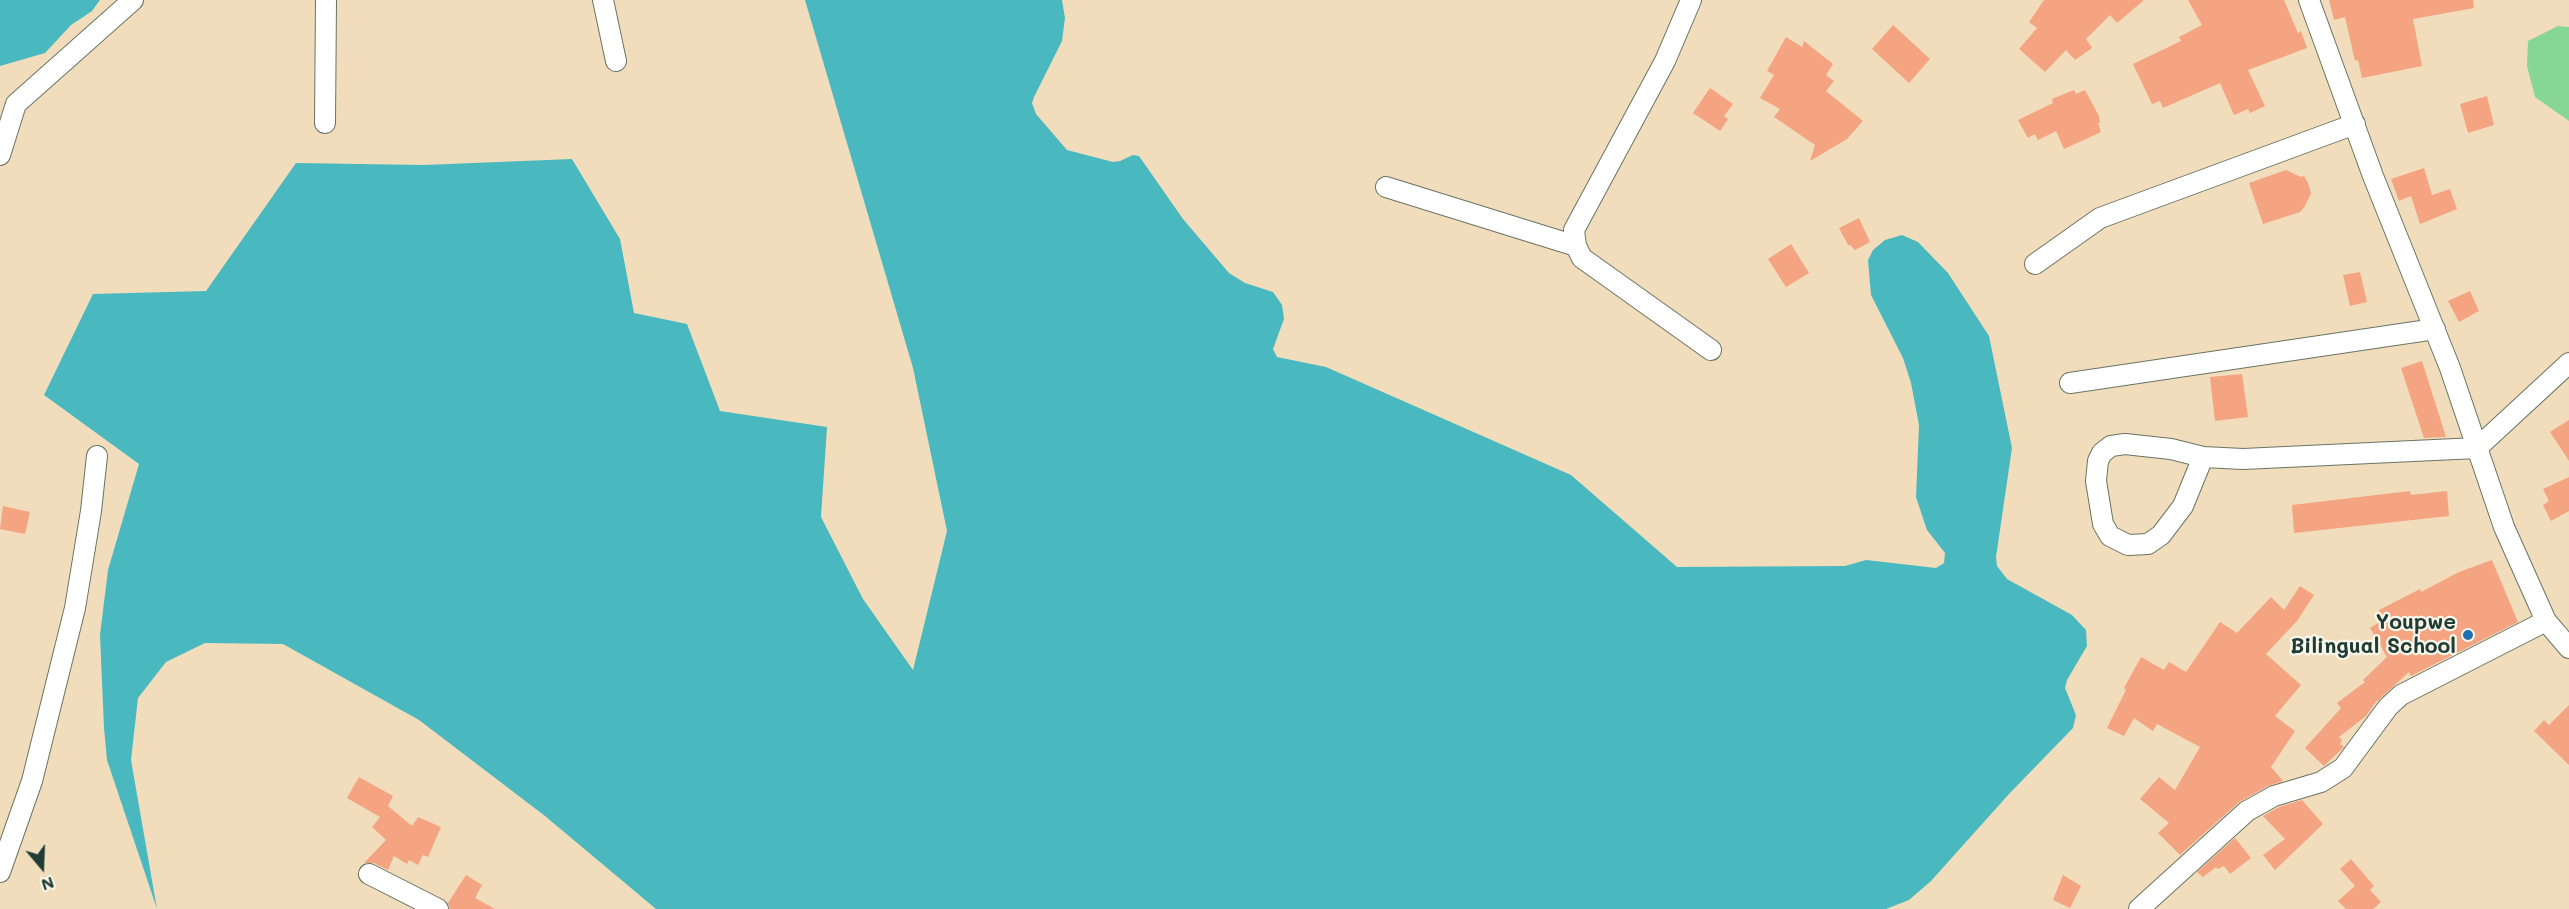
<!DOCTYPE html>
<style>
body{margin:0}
#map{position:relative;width:2569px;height:909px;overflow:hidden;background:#f1ddbc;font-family:Mali,sans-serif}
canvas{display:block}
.north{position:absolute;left:12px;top:837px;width:60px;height:60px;-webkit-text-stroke:4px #fbf7ec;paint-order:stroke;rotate:161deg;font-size:16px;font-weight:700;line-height:24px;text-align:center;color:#1f3d34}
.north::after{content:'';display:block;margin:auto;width:21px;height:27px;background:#1f3d34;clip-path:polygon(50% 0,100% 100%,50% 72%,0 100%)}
</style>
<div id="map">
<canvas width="2569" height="909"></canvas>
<div class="north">N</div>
</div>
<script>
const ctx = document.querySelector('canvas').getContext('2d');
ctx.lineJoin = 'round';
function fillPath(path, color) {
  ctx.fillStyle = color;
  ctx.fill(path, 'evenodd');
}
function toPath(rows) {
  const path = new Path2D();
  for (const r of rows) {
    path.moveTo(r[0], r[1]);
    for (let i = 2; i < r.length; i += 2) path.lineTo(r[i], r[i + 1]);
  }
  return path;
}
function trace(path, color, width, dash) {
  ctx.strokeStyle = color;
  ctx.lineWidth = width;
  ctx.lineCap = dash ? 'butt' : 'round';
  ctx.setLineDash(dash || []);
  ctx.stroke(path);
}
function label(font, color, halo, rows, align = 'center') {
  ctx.font = font + ' Mali,sans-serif';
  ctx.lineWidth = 4.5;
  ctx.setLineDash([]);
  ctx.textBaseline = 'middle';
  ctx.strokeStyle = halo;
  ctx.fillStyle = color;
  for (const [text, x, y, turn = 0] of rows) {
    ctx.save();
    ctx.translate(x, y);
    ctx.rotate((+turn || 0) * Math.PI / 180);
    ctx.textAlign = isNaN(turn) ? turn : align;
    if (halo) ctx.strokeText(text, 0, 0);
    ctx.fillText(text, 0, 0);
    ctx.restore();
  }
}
fillPath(toPath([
 [2558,26,2569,27,2569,121,2535,97,2527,66,2528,41]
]), '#86d696');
fillPath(toPath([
 [0,0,100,0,92,11,71,25,45,53,0,66],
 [805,0,1062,0,1065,18,1062,41,1034,97,1032,103,1036,114,1067,150,1113,162,1120,161,1133,155,1139,156,1183,219,1229,273,1245,283,1273,292,1282,305,1284,319,1273,349,1277,357,1326,367,1571,475,1677,567,1845,566,1866,560,1936,568,1944,563,1945,553,1927,530,1916,497,1919,425,1911,383,1903,358,1871,295,1868,260,1873,250,1885,240,1902,235,1918,242,1948,273,1989,336,2012,448,1996,557,1997,566,2007,579,2072,615,2086,630,2087,646,2067,680,2065,688,2076,715,2073,728,2009,794,1931,881,1909,900,1886,909,656,909,545,816,419,720,283,644,205,643,166,662,138,698,131,760,157,909,107,760,104,728,100,635,108,570,139,464,44,395,93,294,206,291,296,163,424,165,572,159,620,239,634,313,687,324,720,411,827,427,821,517,863,599,913,670,947,531,913,368]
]), '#4ab9bf');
fillPath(toPath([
 [2044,0,2144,0,2117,23,2110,15,2086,39,2092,48,2075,60,2066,50,2045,72,2019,49,2037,28,2029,22],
 [2188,0,2284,0,2298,33,2301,31,2307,48,2248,70,2265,106,2250,113,2248,109,2234,115,2220,83,2163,108,2160,101,2152,104,2133,64,2181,41,2179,37,2202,25],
 [2329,0,2473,0,2474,8,2413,19,2422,66,2362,78,2358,60,2355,61,2345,17,2334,20],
 [1893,25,1930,59,1909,83,1872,49],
 [1786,37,1802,47,1804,41,1833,64,1826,75,1834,81,1826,91,1863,121,1847,139,1810,161,1815,145,1774,117,1780,109,1760,98,1774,75,1767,71],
 [1710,88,1733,104,1724,116,1728,119,1720,131,1693,113],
 [2074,90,2076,94,2085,90,2099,116,2100,123,2098,123,2101,132,2064,149,2056,131,2038,140,2035,134,2028,138,2018,120,2053,103,2052,99],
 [2487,96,2494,125,2468,133,2460,104],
 [2424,168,2432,195,2450,189,2457,209,2420,224,2411,196,2399,201,2391,179],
 [2286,170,2301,177,2304,176,2308,183,2311,193,2305,206,2300,212,2263,224,2249,183],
 [1859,218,1870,242,1855,250,1850,245,1848,245,1839,228],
 [1791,244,1809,273,1786,287,1768,259],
 [2360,272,2367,302,2350,306,2343,275],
 [2470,291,2479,311,2459,322,2448,301],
 [2422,361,2446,437,2424,438,2401,368],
 [2242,374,2248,417,2215,421,2210,377],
 [2569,420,2569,461,2550,432],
 [2569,477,2569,511,2551,521,2543,505,2549,501,2543,489],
 [2410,491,2411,495,2447,491,2449,516,2294,533,2292,505],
 [3,506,30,512,25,534,0,529],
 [2492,560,2518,622,2411,676,2409,672,2375,703,2366,716,2339,737,2342,740,2340,744,2344,747,2324,766,2305,748,2341,708,2337,703,2365,682,2363,680,2387,657,2370,628,2383,620,2379,610,2420,589,2421,592,2459,572],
 [2300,586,2314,595,2297,621,2266,654,2301,685,2275,716,2295,731,2271,767,2283,781,2268,786,2239,802,2180,855,2158,833,2169,823,2140,799,2159,777,2175,790,2200,747,2157,724,2153,731,2134,718,2124,736,2107,728,2126,690,2124,688,2141,657,2164,670,2169,662,2186,672,2220,622,2237,633,2271,597,2284,610],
 [2569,705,2569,765,2534,731,2544,720,2549,725],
 [359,777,393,796,388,806,412,826,418,817,441,827,428,857,423,855,418,865,409,860,407,864,394,856,388,870,374,863,364,863,386,840,372,827,380,817,347,798],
 [2302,800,2323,824,2275,870,2263,855,2285,839,2263,816,2279,807],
 [2235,838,2251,858,2230,874,2224,866,2218,869,2216,867,2203,877,2197,872],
 [2351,859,2374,886,2370,890,2381,902,2373,909,2346,909,2338,901,2355,886,2340,869],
 [466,875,482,885,475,898,495,909,450,909,448,903],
 [2063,875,2081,886,2070,908,2053,900]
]), '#f4a480');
const minor = toPath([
 [603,0,616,61],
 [1691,0,1665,61,1574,230,1576,246,1582,258,1711,350],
 [2309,0,2373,176,2450,368,2504,527,2546,621,2569,648],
 [325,123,326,0],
 [0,155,16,104,133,0],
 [1386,187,1576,246],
 [2035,264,2100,218,2355,124],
 [2070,383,2435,329],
 [2203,457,2183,506,2161,535,2148,544,2128,545,2110,536,2103,524,2096,481,2098,461,2102,453,2111,446,2125,444,2171,449,2203,457,2243,459,2477,448,2569,363],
 [0,872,32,781,75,608,91,511,97,456],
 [369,874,438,909],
 [2139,909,2247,811,2274,796,2321,782,2343,768,2388,707,2401,695,2546,621]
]);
trace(minor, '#687564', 22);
trace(minor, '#fff', 20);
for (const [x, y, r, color] of [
 [2468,635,6,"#1f6fb2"]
]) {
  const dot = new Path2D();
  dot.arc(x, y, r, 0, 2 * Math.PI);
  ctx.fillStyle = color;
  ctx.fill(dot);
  trace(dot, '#fbf7ec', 2);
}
label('bold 21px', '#1f3d34', '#fbf7ec', [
 ["Youpwe",2456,623],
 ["Bilingual School",2456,647]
], 'right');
</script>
